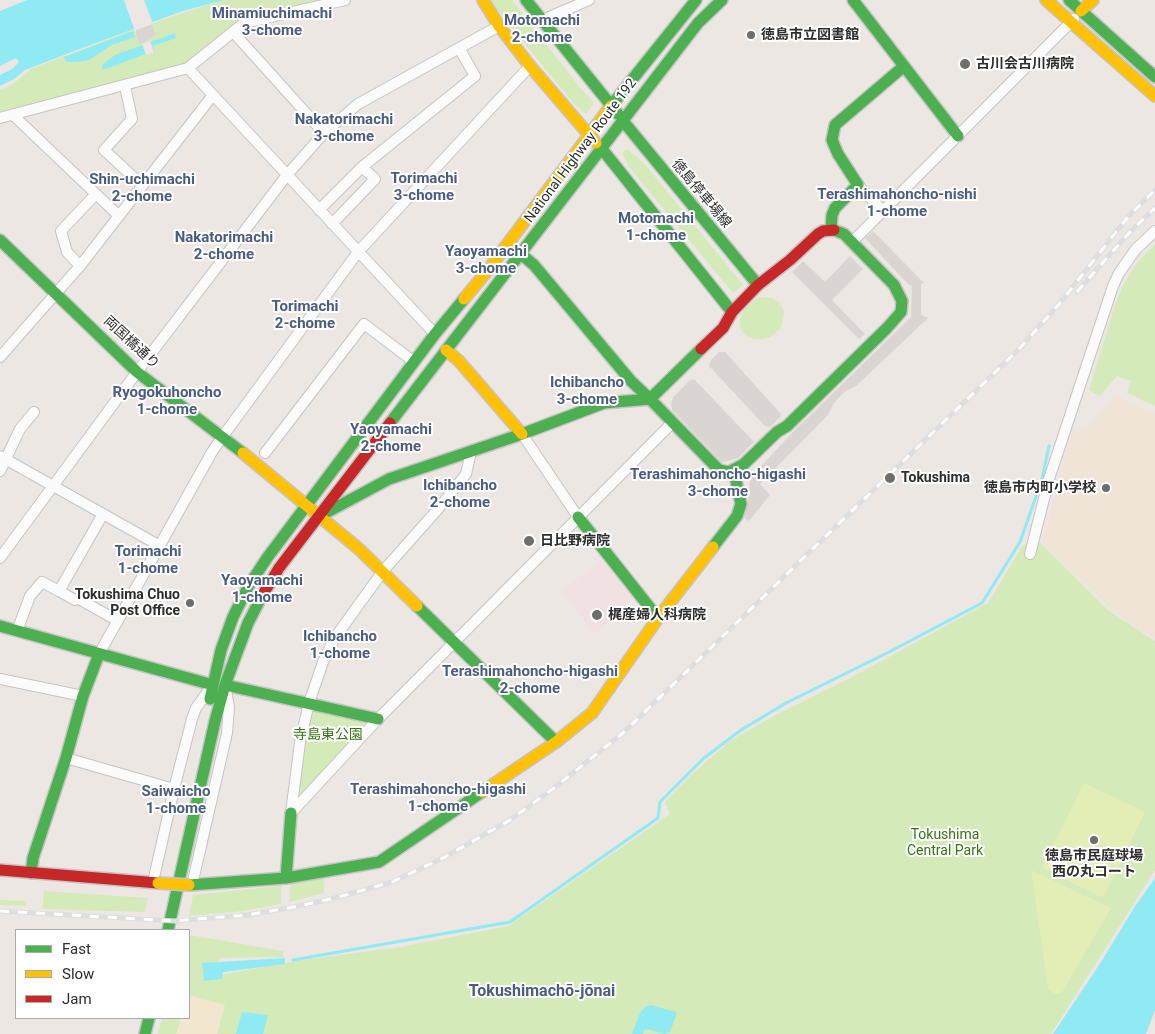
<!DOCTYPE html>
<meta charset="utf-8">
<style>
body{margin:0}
#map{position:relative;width:1155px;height:1034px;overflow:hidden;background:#ece7e3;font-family:Roboto,sans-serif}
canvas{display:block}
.legend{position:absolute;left:15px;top:929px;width:175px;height:90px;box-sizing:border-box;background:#fff;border:1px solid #ababab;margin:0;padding:6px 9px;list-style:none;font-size:15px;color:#2d2d2d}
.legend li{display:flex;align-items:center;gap:10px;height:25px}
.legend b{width:25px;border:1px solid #ababab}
</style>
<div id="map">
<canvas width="1155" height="1034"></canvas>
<ul class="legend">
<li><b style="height:6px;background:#4caf50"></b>Fast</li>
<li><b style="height:6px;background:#ffc107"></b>Slow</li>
<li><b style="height:6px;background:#c62828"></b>Jam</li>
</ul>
</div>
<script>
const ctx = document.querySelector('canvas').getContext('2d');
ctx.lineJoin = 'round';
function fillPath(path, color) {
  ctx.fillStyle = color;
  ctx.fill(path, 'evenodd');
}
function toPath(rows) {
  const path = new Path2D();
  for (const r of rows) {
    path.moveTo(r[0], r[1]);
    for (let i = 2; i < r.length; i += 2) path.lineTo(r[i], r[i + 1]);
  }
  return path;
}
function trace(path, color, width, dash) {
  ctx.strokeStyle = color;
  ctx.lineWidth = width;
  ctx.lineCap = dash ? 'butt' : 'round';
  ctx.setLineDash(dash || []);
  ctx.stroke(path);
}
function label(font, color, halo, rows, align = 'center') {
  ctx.font = font + ' Roboto,"Noto Sans JP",sans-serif';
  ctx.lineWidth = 4;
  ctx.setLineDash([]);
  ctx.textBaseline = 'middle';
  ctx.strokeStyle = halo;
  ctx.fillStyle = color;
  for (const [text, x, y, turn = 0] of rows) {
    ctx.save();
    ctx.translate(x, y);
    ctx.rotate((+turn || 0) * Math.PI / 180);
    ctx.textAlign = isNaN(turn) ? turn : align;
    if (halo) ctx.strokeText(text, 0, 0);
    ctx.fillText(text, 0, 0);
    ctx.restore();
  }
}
fillPath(toPath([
 [1116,396,1155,414,1155,639,1111,610,1042,542,1072,434,1086,430]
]), '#f0e4d7');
fillPath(toPath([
 [603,558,635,596,595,634,561,592]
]), '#f2e1e2');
fillPath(toPath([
 [223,0,334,0,240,20,186,63,0,115,0,90,12,85,31,69,134,29],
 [492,0,512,0,581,89,594,103,586,114,574,104,499,12],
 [627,149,643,162,743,285,733,293,629,167,622,153],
 [1155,244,1155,406,1127,393,1131,381,1117,376,1099,396,1089,390,1115,305,1122,287,1136,264],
 [758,297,773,298,780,303,784,312,782,325,780,329,770,337,762,339,754,339,745,335,740,328,740,321,742,313,747,306],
 [1041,543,1109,611,1155,641,1155,870,1051,1034,158,1034,162,1018,189,1018,189,935,283,951,283,957,221,958,219,960,219,975,296,961,401,947,508,926,670,814,665,802,692,774,730,741,772,717,854,676,988,603,1023,545],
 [315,710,363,722,363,726,361,730,303,794,300,794,299,792,308,721],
 [324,876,324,893,289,902,291,881],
 [281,886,281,904,243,911,189,916,193,895],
 [44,891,148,898,145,912,42,909],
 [0,900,26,901,26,906,0,905]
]), '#d4eab9');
fillPath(toPath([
 [189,995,225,1005,217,1034,176,1034,181,1018,189,1018]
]), '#f2e6cf');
fillPath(toPath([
 [1084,783,1145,812,1103,898,1042,868],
 [1031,870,1111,908,1063,991,1058,994,1053,993,1048,989]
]), '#e2eeb6');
fillPath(toPath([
 [124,0,143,0,156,35,140,44],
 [873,231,924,283,921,284,921,315,928,318,856,386,844,392,834,403,828,415,760,484,770,495,749,521,744,518,749,494,750,478,791,434,911,317,912,286,908,284,865,238],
 [850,256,863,269,832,300,865,334,859,339,792,272,803,261,825,282],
 [719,352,725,352,781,414,781,416,770,427,765,426,709,366,711,360],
 [691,379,695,380,754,442,738,458,722,462,672,410,671,405,673,397]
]), '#dad5d2');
fillPath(toPath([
 [27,0,223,0,180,12,85,47,25,70,14,79,0,86,0,11],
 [133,31,135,37,112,45,89,60,78,62,66,62,64,57],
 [175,33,176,38,153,46,154,51,103,70,102,65,115,55],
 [1155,878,1155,1010,1146,1034,1053,1034,1101,962,1134,908],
 [285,958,285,964,223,972,222,979,204,981,202,963],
 [651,1005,676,1012,677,1013,670,1032,664,1034,647,1029,644,1030,643,1034,632,1034,640,1013,645,1007],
 [242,1012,268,1015,263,1034,236,1034]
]), '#90eaf4');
fillPath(toPath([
 [124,0,144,0,153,24,136,30,136,34],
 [150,41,154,52,146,55,142,44],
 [16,58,19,62,12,69,0,75,0,66]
]), '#ece7e3');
trace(toPath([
 [293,960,510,922,658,818,660,802,704,758,741,730,786,703,887,653,982,603,1020,542,1042,479,1049,446]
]), '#90eaf4', 3);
const street = toPath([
 [542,20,589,0],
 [233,32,324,133],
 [188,68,435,334],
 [125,86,132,119,104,150,142,185],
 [13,115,118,215],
 [0,118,188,68,244,23,345,0],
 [858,185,883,211],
 [319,210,362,167,475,76,459,48],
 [332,224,375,179,362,167],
 [852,242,1074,19],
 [80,266,67,252,61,231,95,195],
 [0,357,80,266,213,95],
 [522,434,578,517],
 [265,453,364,324,413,361],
 [0,456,160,546],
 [0,471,20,429,34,412],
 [1030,554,1049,479,1113,286,1119,273,1136,249,1155,231],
 [0,558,137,372,287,175,324,133,358,104,499,26],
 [59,591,75,600,79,599,118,621],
 [17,631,30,596,42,582,59,591,103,514],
 [99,654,212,452,223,436,358,252,530,66],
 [0,679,83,696],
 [66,758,174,789],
 [291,813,378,719,673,422],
 [291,813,300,742,309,703,323,662,334,639,383,571,438,509,466,474,471,452],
 [153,882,174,789,192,719,196,708,209,690],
 [192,885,227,733,229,707,226,690]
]);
const fast = toPath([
 [526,0,618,114],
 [853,0,958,136],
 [1069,0,1155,77],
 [611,106,696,0],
 [623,121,758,285],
 [602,149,732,312],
 [831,230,832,215,835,208,858,185,838,154,832,140,835,125,903,67],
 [0,240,137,372,243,453],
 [521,254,534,265,631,381,650,399],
 [701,349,650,399,719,470,729,472,744,464,777,432,787,426,887,328,901,312,902,301,894,285,844,234,834,230],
 [390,423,698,23,722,0],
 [320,516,389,479,522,434,604,403,650,399],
 [578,517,658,618],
 [713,547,737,516,741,504,734,471],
 [417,606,556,742],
 [0,626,213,685],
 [225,685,378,719],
 [210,699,221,650,233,617,248,587,267,558,435,334,464,299],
 [31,873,33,858,66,758,83,696,99,654],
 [286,878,291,813],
 [189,885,286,878,379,862,482,792],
 [168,930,215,721,225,685,248,623,262,596],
 [145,1034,149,1018]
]);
const slow = toPath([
 [483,0,499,26,530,66,596,143],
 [1046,0,1155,96],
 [1081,11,1093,0],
 [464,299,488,270,611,106],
 [446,350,459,361,522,434],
 [243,453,359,549,417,606],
 [482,792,556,742,592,713,658,618,713,547]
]);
const jam = toPath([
 [701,349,723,328,732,312,758,285,790,260,818,234,823,231,834,230],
 [262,596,279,568,390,423],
 [0,870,158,883]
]);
trace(street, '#c5c4c4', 12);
trace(fast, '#c5c4c4', 14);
trace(slow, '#c5c4c4', 14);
trace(jam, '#c5c4c4', 14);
trace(street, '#fcfbfb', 10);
trace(fast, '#4caf50', 11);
trace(slow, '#ffc107', 11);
trace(jam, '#c62828', 11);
const rail = toPath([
 [1077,292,1128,234,1155,208],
 [0,911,175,921,247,915,289,908,331,899,392,882,445,857,510,820,554,788,623,733,1020,348,1060,303,1128,217,1155,190]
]);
trace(rail, '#dedee0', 5);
trace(rail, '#fff', 3, [9]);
const slowBridge = toPath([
 [158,883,189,885]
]);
trace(slowBridge, '#c5c4c4', 14, []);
trace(slowBridge, '#ffc107', 11);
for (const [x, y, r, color] of [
 [751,35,5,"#706e6d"],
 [965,64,6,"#706e6d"],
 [890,478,6,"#706e6d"],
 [1106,488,5,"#706e6d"],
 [529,541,6,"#706e6d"],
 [190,603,5,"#706e6d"],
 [597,615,6,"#706e6d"],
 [1094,840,5,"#706e6d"]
]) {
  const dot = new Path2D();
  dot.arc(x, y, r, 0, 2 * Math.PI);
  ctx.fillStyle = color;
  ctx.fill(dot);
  trace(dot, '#fff', 2);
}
label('bold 14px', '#2d2d2d', '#fff', [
 ["徳島市立図書館",761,35],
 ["古川会古川病院",976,64],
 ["Tokushima",901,478],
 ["徳島市内町小学校",1096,488,"right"],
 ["日比野病院",540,541],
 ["Tokushima Chuo",180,595,"right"],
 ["Post Office",180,611,"right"],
 ["梶産婦人科病院",608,615],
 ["徳島市民庭球場",1094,856,"center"],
 ["西の丸コート",1094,872,"center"]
], 'left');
label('14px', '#2d2d2d', '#fff', [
 ["National Highway Route 192",581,151,-53],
 ["徳島停車場線",701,194,50],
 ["両国橋通り",131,343,43]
]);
label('14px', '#367513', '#fff', [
 ["寺島東公園",328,735],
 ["Tokushima",945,835],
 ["Central Park",945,851]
]);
label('bold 15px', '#485c84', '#fff', [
 ["Minamiuchimachi",272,14],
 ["3-chome",272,31],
 ["Motomachi",542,21],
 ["2-chome",542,38],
 ["Nakatorimachi",344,120],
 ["3-chome",344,137],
 ["Torimachi",424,179],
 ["3-chome",424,196],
 ["Shin-uchimachi",142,180],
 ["2-chome",142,197],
 ["Terashimahoncho-nishi",897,195],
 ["1-chome",897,212],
 ["Motomachi",656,219],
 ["1-chome",656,236],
 ["Nakatorimachi",224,238],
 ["2-chome",224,255],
 ["Yaoyamachi",486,252],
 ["3-chome",486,269],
 ["Torimachi",305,307],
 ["2-chome",305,324],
 ["Ichibancho",587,383],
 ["3-chome",587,400],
 ["Ryogokuhoncho",167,393],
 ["1-chome",167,410],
 ["Yaoyamachi",391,430],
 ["2-chome",391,447],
 ["Terashimahoncho-higashi",718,475],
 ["3-chome",718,492],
 ["Ichibancho",460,486],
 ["2-chome",460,503],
 ["Torimachi",148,552],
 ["1-chome",148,569],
 ["Yaoyamachi",262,581],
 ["1-chome",262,598],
 ["Ichibancho",340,637],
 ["1-chome",340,654],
 ["Terashimahoncho-higashi",530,672],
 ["2-chome",530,689],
 ["Terashimahoncho-higashi",438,790],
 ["1-chome",438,807],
 ["Saiwaicho",176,792],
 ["1-chome",176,809]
]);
label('bold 16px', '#485c84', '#fff', [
 ["Tokushimachō-jōnai",542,992]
]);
</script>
